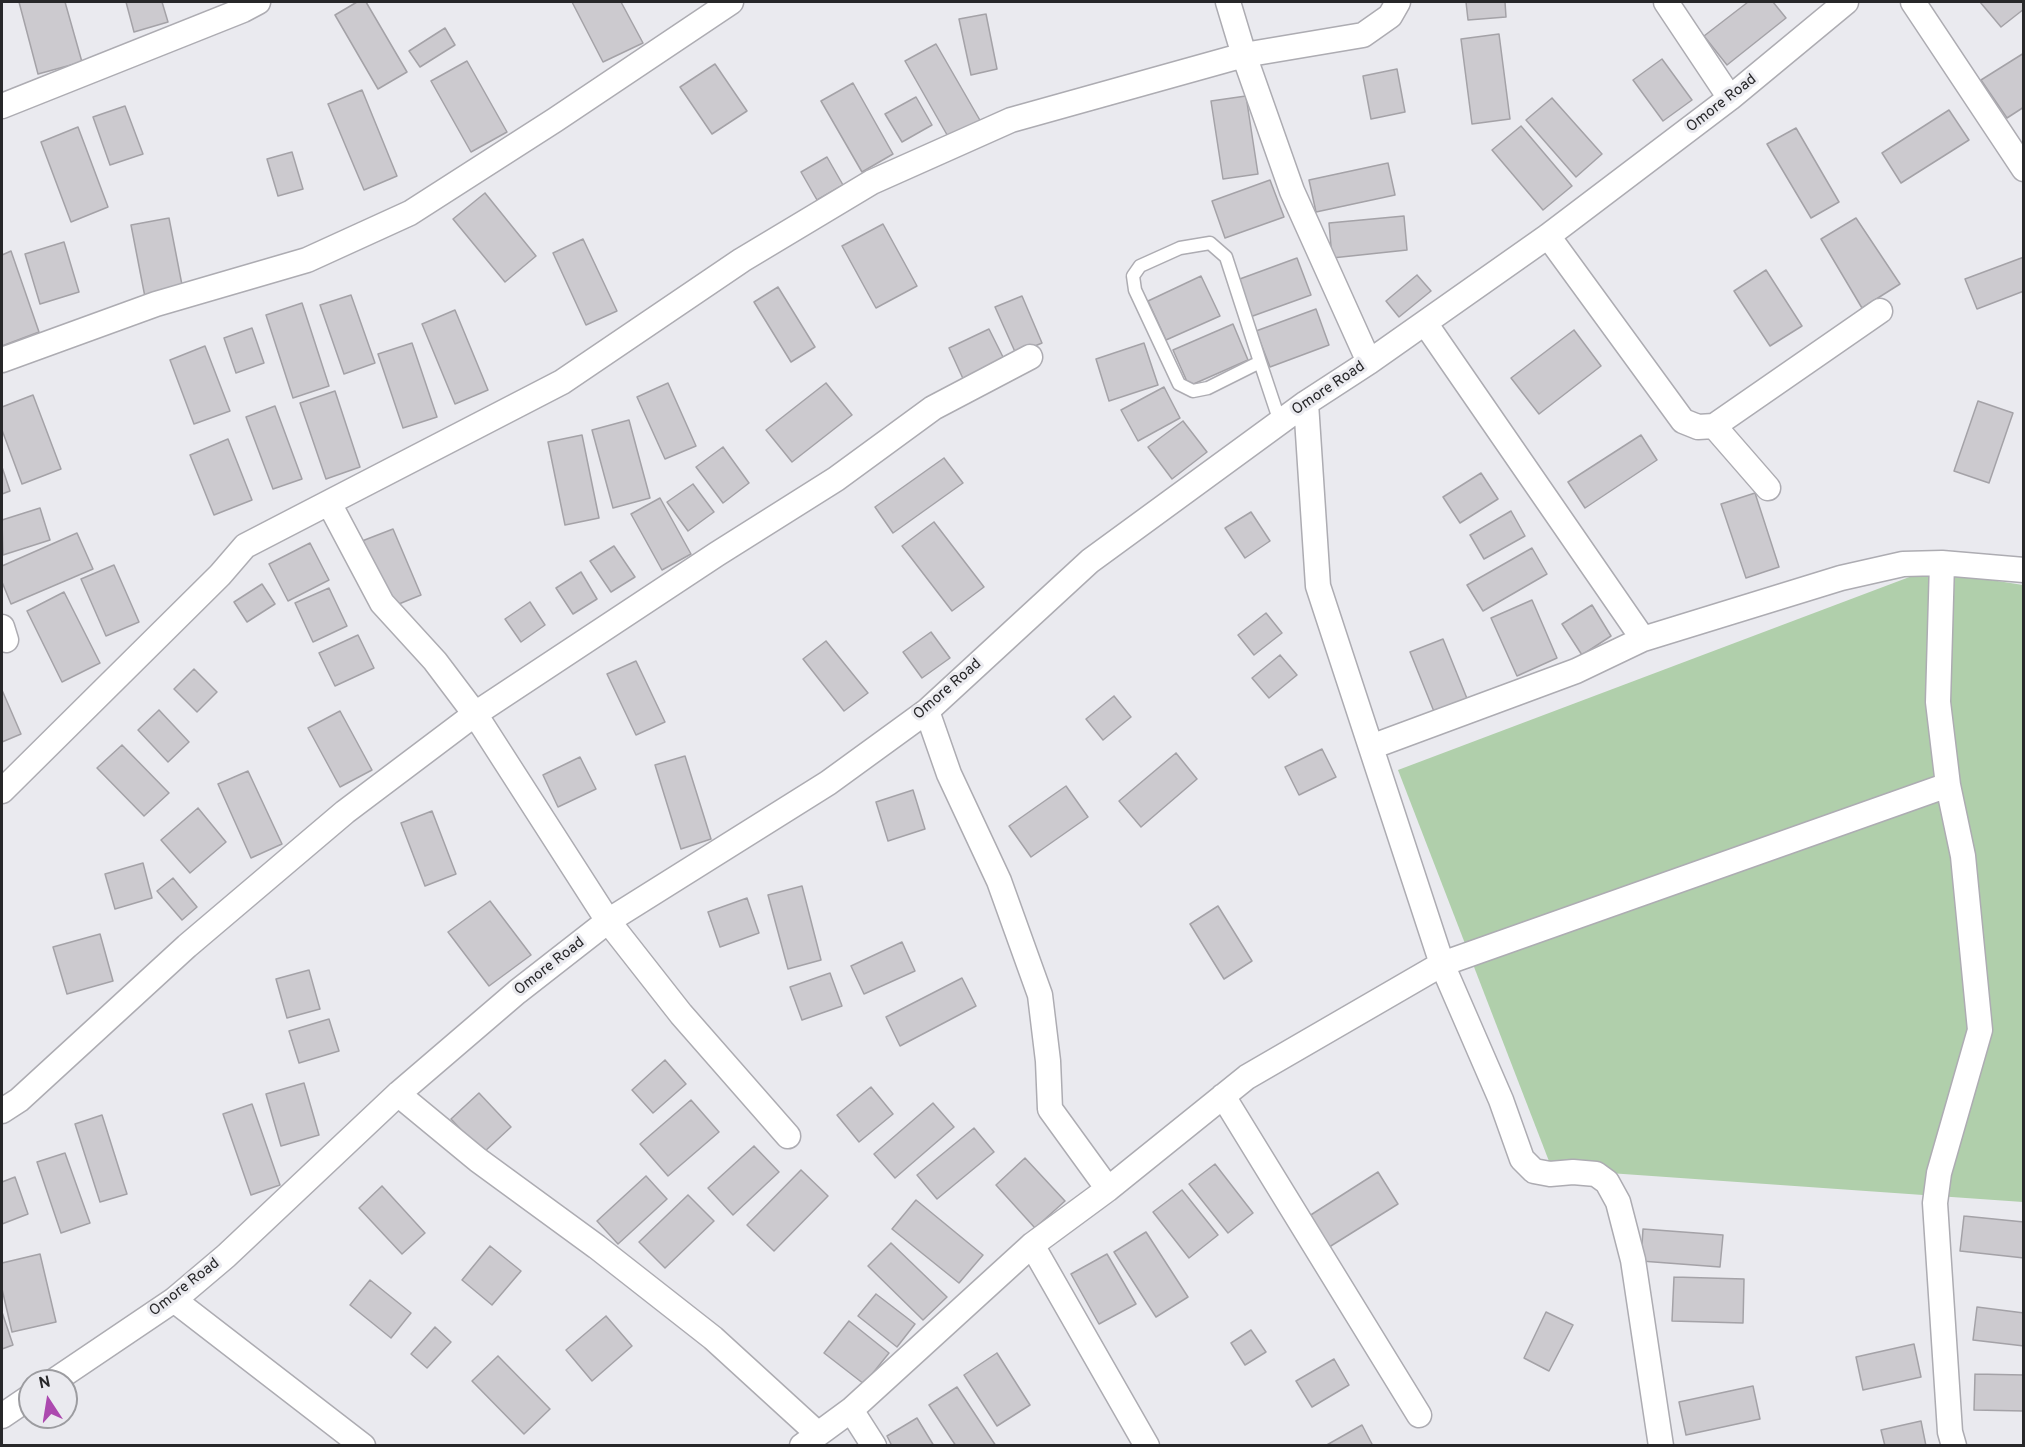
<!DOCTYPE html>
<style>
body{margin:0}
#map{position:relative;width:2025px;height:1447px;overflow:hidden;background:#eaeaef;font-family:Overpass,sans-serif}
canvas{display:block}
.frame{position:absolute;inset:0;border:3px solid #272729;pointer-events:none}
.north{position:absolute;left:18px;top:1369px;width:60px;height:60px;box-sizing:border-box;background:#eaeaef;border:2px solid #9c9ca0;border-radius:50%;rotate:348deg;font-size:16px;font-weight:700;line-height:24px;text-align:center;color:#272729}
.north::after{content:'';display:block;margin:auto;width:21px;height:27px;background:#ac49af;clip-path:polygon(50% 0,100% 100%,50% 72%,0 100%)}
</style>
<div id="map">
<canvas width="2025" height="1447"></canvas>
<div class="frame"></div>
<div class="north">N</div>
</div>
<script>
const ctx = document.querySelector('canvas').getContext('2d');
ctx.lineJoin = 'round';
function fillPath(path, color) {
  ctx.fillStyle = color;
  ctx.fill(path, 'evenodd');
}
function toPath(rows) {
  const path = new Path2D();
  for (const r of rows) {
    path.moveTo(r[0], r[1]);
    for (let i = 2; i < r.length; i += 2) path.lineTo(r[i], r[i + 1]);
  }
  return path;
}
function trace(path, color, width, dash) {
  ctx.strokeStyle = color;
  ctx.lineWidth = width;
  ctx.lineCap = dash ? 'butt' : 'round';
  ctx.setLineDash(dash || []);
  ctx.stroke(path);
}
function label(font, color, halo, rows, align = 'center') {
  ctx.font = font + ' Overpass,sans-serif';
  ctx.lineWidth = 6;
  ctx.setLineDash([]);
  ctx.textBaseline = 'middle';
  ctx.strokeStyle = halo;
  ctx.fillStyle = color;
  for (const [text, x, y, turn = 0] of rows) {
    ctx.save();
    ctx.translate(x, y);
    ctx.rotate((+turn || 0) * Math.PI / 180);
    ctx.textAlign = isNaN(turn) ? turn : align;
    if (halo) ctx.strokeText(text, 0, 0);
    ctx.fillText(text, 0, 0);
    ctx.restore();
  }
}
fillPath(toPath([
 [1928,570,2023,585,2023,1202,1552,1169,1398,770]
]), '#b0cfab');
const building = toPath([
 [19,2,65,2,82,62,38,74,19,2],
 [126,2,162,2,168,22,134,32,126,2],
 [357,2,366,2,407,72,378,89,335,15,357,2],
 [572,2,621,2,643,43,603,62,572,2],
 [1466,2,1505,2,1506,17,1468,20,1466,2],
 [1748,2,1773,2,1786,18,1727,65,1704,36,1748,2],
 [1980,2,2024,2,2024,9,2001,27,1980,2],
 [986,14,997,69,971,75,959,19,986,14],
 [445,28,455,45,420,67,409,51,445,28],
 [1499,34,1510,119,1472,124,1461,39,1499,34],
 [936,44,981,122,950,140,905,61,936,44],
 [2024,53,2024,107,2007,118,1981,80,2024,53],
 [1662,59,1692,100,1663,121,1633,80,1662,59],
 [467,61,507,132,471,152,431,81,467,61],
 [715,64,747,111,712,134,680,87,715,64],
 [1397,69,1405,112,1371,119,1363,76,1397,69],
 [853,83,893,154,862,172,821,101,853,83],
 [362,90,397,176,364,190,328,104,362,90],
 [1246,96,1258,174,1223,179,1211,101,1246,96],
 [916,97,932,125,902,142,885,114,916,97],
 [1552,98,1602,154,1576,177,1526,120,1552,98],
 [125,106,143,154,110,165,93,117,125,106],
 [1949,110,1969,140,1901,183,1882,153,1949,110],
 [1521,126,1572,186,1543,210,1492,150,1521,126],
 [78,127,108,207,71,222,41,142,78,127],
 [1796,128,1839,202,1811,218,1767,144,1796,128],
 [292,152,303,189,278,196,267,159,292,152],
 [827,157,843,185,817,200,801,172,827,157],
 [1388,163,1395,195,1316,212,1309,180,1388,163],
 [1270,180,1284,217,1225,238,1212,201,1270,180],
 [485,193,536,256,505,282,453,219,485,193],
 [1404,216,1407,250,1332,258,1329,223,1404,216],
 [169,218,183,290,145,297,131,225,169,218],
 [1856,218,1900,284,1862,308,1821,239,1856,218],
 [883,224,917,286,876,308,842,246,883,224],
 [583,239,617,311,586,325,553,253,583,239],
 [64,242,79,292,40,304,25,254,64,242],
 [11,251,39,332,2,346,2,255,11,251],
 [2024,257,2024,291,1977,309,1965,279,2024,257],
 [1297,258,1311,295,1250,317,1237,280,1297,258],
 [1766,270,1802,326,1770,346,1734,291,1766,270],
 [1417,275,1431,291,1399,317,1386,301,1417,275],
 [1201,276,1220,316,1166,340,1148,301,1201,276],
 [778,287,815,347,791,362,754,302,778,287],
 [351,295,375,363,344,374,320,305,351,295],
 [1022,296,1042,343,1016,354,995,307,1022,296],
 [302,303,329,386,293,398,266,315,302,303],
 [1316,309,1329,345,1270,367,1256,331,1316,309],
 [455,310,488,390,455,404,422,324,455,310],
 [1233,324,1248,360,1189,386,1173,350,1233,324],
 [252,328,264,363,236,373,224,338,252,328],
 [989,329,1006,363,965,383,949,348,989,329],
 [1574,330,1601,366,1539,414,1511,378,1574,330],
 [412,343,437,417,403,428,378,354,412,343],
 [1144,343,1158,385,1109,401,1096,359,1144,343],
 [205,346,230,411,194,424,170,360,205,346],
 [668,383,696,446,665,459,637,397,668,383],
 [826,383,852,415,792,462,766,430,826,383],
 [1164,387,1180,418,1138,441,1121,410,1164,387],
 [335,391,360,467,326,479,300,403,335,391],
 [33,395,61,469,22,484,2,430,2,407,33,395],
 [1978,401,2013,413,1989,483,1954,471,1978,401],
 [275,406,302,479,273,489,246,417,275,406],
 [629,420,650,498,613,508,592,430,629,420],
 [1183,421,1207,452,1172,479,1148,447,1183,421],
 [582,435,599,518,565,525,548,442,582,435],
 [1641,435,1657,460,1585,508,1568,482,1641,435],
 [228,439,252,500,214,515,190,455,228,439],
 [723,447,749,483,723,503,696,467,723,447],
 [944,458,963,483,893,533,875,507,944,458],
 [2,467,10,491,2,494,2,467],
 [1481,473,1498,499,1460,523,1443,497,1481,473],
 [693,484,714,512,688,531,667,502,693,484],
 [1755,493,1779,567,1746,578,1721,504,1755,493],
 [660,498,691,554,662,570,631,514,660,498],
 [40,508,50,540,3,555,2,520,40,508],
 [1511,511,1525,536,1484,559,1470,535,1511,511],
 [1251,512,1270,541,1245,558,1225,528,1251,512],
 [934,522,984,587,952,611,902,546,934,522],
 [393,529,421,595,389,608,362,541,393,529],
 [77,533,93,569,11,604,2,582,2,566,77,533],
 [310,543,329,580,288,601,269,564,310,543],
 [614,546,635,577,611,592,590,561,614,546],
 [1532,548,1547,574,1483,611,1467,585,1532,548],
 [114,565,139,622,106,636,81,579,114,565],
 [581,572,597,599,573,614,556,588,581,572],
 [262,584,275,604,247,622,234,602,262,584],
 [329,588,347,626,313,642,295,603,329,588],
 [64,592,100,663,62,682,27,611,64,592],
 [1532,600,1557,658,1517,676,1491,618,1532,600],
 [530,602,545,625,521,642,505,619,530,602],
 [1592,605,1611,636,1582,655,1562,624,1592,605],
 [1266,613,1282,633,1254,655,1238,635,1266,613],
 [931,632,950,658,922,678,903,652,931,632],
 [358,635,374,668,335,686,319,653,358,635],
 [1443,639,1470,706,1437,719,1410,652,1443,639],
 [826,641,868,693,844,711,803,659,826,641],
 [1280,655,1297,675,1269,698,1252,678,1280,655],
 [636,661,665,722,636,735,607,674,636,661],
 [194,669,217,692,197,712,174,689,194,669],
 [2,690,21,734,2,742,2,690],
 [1114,696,1131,717,1103,740,1086,719,1114,696],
 [159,710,189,742,168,762,138,730,159,710],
 [340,711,372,770,340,787,308,728,340,711],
 [122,745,169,793,144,816,97,768,122,745],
 [1322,749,1336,777,1299,795,1285,767,1322,749],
 [1176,753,1197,779,1141,827,1119,801,1176,753],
 [685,756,711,839,681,849,655,765,685,756],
 [580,757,596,789,558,807,543,775,580,757],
 [248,771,282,844,251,858,218,784,248,771],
 [1066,786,1088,817,1031,857,1009,826,1066,786],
 [913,790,925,829,888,841,876,802,913,790],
 [198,808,226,842,190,873,161,840,198,808],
 [432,811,456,874,425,886,401,823,432,811],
 [143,863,152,898,115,909,105,874,143,863],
 [173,878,197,907,182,920,157,891,173,878],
 [802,886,821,960,788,969,768,895,802,886],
 [747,898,759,933,720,947,708,912,747,898],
 [490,901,531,955,489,986,448,932,490,901],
 [1218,906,1252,961,1224,979,1190,924,1218,906],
 [100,934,113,981,67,994,53,947,100,934],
 [902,942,915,971,864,994,851,966,902,942],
 [309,970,320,1009,287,1018,276,979,309,970],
 [830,973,842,1006,802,1020,790,987,830,973],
 [962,978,976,1006,900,1046,886,1017,962,978],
 [329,1019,339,1051,299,1063,289,1031,329,1019],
 [665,1060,686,1084,653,1113,632,1090,665,1060],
 [304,1083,319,1135,281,1146,266,1094,304,1083],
 [871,1087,893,1114,859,1142,837,1115,871,1087],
 [479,1093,511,1127,483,1153,451,1119,479,1093],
 [691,1100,719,1132,668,1176,640,1144,691,1100],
 [933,1103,954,1127,895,1178,874,1154,933,1103],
 [252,1104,280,1185,251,1195,223,1114,252,1104],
 [102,1115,127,1194,100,1202,75,1124,102,1115],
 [974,1128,994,1152,937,1199,917,1175,974,1128],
 [754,1146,779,1172,733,1215,708,1188,754,1146],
 [65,1153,90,1223,61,1233,37,1162,65,1153],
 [1025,1158,1065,1201,1035,1228,996,1185,1025,1158],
 [1215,1164,1253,1213,1228,1233,1189,1184,1215,1164],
 [801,1170,828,1196,774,1251,747,1225,801,1170],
 [1378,1172,1398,1204,1326,1249,1306,1218,1378,1172],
 [646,1176,667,1199,618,1244,597,1221,646,1176],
 [15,1177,28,1214,2,1224,2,1182,15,1177],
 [382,1186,425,1233,402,1254,359,1208,382,1186],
 [1182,1190,1218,1235,1189,1258,1153,1212,1182,1190],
 [688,1195,714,1221,665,1268,639,1242,688,1195],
 [916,1200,983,1255,959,1283,892,1229,916,1200],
 [1964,1216,2024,1222,2024,1258,1960,1251,1964,1216],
 [1643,1229,1723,1235,1720,1267,1641,1261,1643,1229],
 [1146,1232,1188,1297,1156,1317,1114,1252,1146,1232],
 [891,1243,947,1297,923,1320,868,1266,891,1243],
 [490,1246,521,1271,492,1305,462,1280,490,1246],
 [40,1254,56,1322,12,1332,2,1289,2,1263,40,1254],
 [1107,1254,1136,1304,1099,1324,1071,1274,1107,1254],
 [1674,1277,1744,1279,1743,1323,1672,1321,1674,1277],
 [370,1280,411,1313,391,1338,350,1305,370,1280],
 [876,1294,915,1324,897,1347,858,1316,876,1294],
 [1977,1307,2024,1313,2024,1346,1973,1340,1977,1307],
 [2,1312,13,1345,2,1349,2,1312],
 [1546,1312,1573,1325,1549,1371,1524,1358,1546,1312],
 [606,1316,632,1346,592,1381,566,1350,606,1316],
 [849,1321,889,1353,864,1384,824,1353,849,1321],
 [435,1327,451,1342,427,1368,411,1354,435,1327],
 [1251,1330,1266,1352,1245,1365,1231,1343,1251,1330],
 [1914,1344,1921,1377,1863,1390,1856,1357,1914,1344],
 [997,1353,1030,1405,997,1426,964,1375,997,1353],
 [498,1356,550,1409,524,1434,472,1381,498,1356],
 [1334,1359,1349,1385,1312,1407,1296,1381,1334,1359],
 [1975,1374,2024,1375,2024,1411,1974,1410,1975,1374],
 [1753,1386,1760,1419,1686,1435,1679,1402,1753,1386],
 [957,1387,996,1446,956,1446,929,1405,957,1387],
 [917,1418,934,1446,892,1446,887,1436,917,1418],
 [1921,1421,1926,1446,1885,1446,1881,1430,1921,1421],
 [1362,1425,1373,1446,1325,1446,1362,1425]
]);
fillPath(building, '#cccacf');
trace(building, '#a4a2a7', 1.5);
const service = toPath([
 [1260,362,1208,388,1193,391,1179,384,1135,290,1133,276,1140,266,1180,248,1210,243,1226,257,1260,362,1280,422]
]);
const minor = toPath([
 [1228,2,1244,55,1292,191,1369,362],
 [1666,2,1730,98],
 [1913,2,2024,169],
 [2,106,243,10,258,2],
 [1548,236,1683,421,1698,427,1714,426,1880,311],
 [1425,323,1643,639],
 [2,360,156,304,307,260,410,213,555,120,731,2],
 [1306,403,1318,586,1442,964,1501,1100,1522,1159,1534,1171,1550,1174,1573,1172,1596,1174,1607,1182,1618,1202,1633,1260,1661,1446],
 [1714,426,1768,488],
 [329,503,382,603,435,661,475,714,608,921,681,1014,788,1136],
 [1942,563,1938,702,1948,785,1963,856,1980,1030,1939,1173,1935,1203,1950,1432,1954,1446],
 [2,627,6,640],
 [927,711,949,774,999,881,1040,995,1048,1061,1050,1109,1108,1189],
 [1371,747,1576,671,1643,639,1841,578,1903,564,1942,563,2024,570],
 [2,791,220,575,245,546,562,382,742,260,872,182,1011,120,1244,55,1363,35,1390,16,1398,2],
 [398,1094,478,1160,597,1247,713,1338,817,1433],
 [1223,1096,1419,1415],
 [2,1111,19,1100,187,946,345,812,475,714,717,554,836,479,933,408,1030,357],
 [1032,1245,1147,1446],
 [174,1300,363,1446],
 [54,1381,174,1300,226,1256,398,1094,517,992,608,921,828,783,927,711,1090,561,1306,403,1369,362,1548,236,1730,98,1846,2],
 [851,1410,874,1446],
 [2,1416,30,1397],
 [802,1446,851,1410,1032,1245,1108,1189,1247,1077,1442,964,1948,785]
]);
trace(service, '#adacb2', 15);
trace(minor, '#adacb2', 27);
trace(service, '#fff', 12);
trace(minor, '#fff', 24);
label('15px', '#272729', '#eaeaef', [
 ["Omore Road",1722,104,-38],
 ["Omore Road",1329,389,-34],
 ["Omore Road",948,690,-41],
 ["Omore Road",550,967,-38],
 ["Omore Road",185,1288,-38]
]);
</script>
